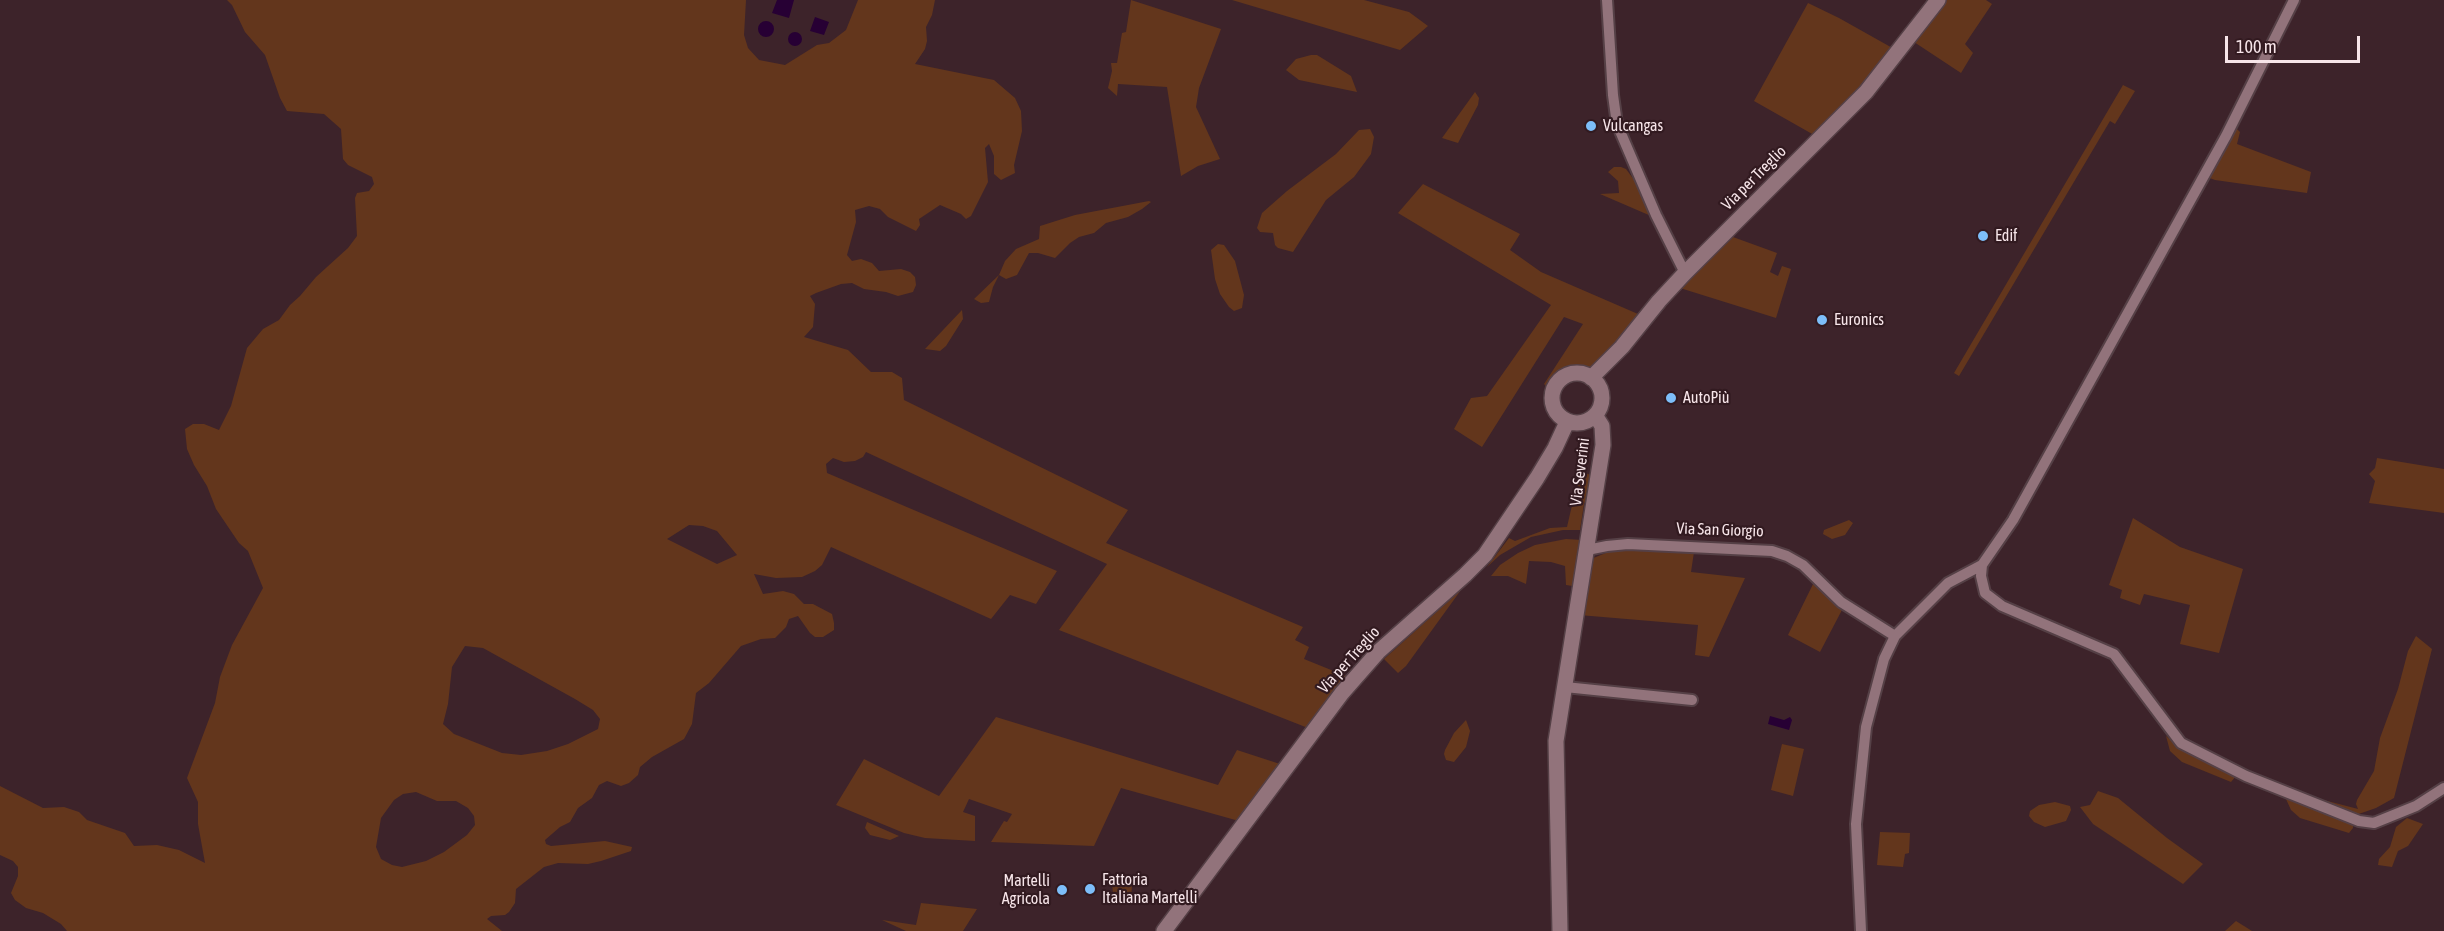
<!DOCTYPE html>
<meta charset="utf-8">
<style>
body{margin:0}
#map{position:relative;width:2444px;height:931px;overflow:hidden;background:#3d232a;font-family:"Asap Condensed",sans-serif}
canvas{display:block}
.scale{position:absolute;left:2225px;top:36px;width:135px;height:27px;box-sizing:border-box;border:3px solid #f7e5e9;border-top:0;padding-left:8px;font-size:18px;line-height:21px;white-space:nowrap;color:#f7e5e9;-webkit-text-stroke:4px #321a20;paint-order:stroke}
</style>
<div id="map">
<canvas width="2444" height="931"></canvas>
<div class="scale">100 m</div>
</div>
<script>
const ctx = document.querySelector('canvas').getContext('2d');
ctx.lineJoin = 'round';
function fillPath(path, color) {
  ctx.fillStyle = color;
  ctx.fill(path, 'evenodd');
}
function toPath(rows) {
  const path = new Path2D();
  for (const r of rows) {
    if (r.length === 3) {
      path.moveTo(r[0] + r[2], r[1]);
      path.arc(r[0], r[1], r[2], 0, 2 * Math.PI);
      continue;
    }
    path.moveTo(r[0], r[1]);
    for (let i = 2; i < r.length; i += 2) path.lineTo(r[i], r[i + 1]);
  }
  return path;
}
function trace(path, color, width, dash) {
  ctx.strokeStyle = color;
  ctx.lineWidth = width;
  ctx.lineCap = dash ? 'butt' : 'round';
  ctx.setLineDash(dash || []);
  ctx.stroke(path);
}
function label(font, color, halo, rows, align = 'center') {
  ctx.font = font + ' "Asap Condensed",sans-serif';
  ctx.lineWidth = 4.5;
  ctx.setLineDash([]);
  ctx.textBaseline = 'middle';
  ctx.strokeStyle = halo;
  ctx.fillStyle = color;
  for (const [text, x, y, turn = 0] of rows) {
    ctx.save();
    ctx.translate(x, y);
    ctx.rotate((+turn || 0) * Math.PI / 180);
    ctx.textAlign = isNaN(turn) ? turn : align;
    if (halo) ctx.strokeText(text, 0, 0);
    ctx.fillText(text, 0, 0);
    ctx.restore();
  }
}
fillPath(toPath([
 [227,0,746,0,744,35,748,48,759,60,785,65,817,45,829,43,846,30,858,0,935,0,932,15,926,27,927,41,925,49,915,64,994,80,1015,98,1021,111,1022,131,1014,165,1015,173,1001,180,994,174,994,156,989,144,985,148,988,182,971,216,966,219,961,214,940,205,919,219,920,225,916,231,888,217,880,209,869,206,855,210,856,222,847,255,852,261,861,259,872,263,879,271,901,269,910,272,915,277,916,285,913,292,898,296,886,292,864,289,852,283,841,284,816,293,810,296,815,304,813,327,804,337,848,350,871,372,892,372,902,378,904,400,1128,510,1106,543,1303,627,1295,640,1309,647,1304,659,1346,676,1308,728,1059,630,1107,564,866,452,863,457,855,461,844,462,833,458,826,464,827,473,1057,571,1036,604,1010,595,991,619,831,547,822,565,815,571,802,577,776,578,754,574,763,594,783,591,794,594,804,604,813,604,832,614,834,623,834,630,823,637,815,637,810,633,798,616,789,619,786,627,775,638,761,639,741,646,709,683,696,693,692,724,684,739,652,757,640,767,638,775,629,783,621,786,607,781,599,785,592,798,578,808,570,822,560,827,545,840,546,844,551,846,605,841,632,847,631,851,601,861,588,864,558,863,544,867,516,889,515,903,509,912,505,915,491,916,487,919,502,931,67,931,61,924,43,913,26,908,15,900,11,893,18,876,18,867,13,861,0,855,0,786,43,808,64,807,79,812,87,820,125,833,134,846,157,845,179,850,205,863,198,824,198,802,187,778,215,703,220,677,232,645,263,588,248,551,239,543,216,509,207,486,194,465,187,449,185,429,193,424,204,424,219,430,231,406,247,348,263,329,279,320,290,305,300,296,316,277,348,248,357,236,355,198,357,193,369,191,374,184,372,177,348,165,343,159,341,129,324,114,287,111,280,98,265,55,245,32,232,5],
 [689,525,703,526,717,531,737,555,717,564,667,539],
 [465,646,483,648,575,699,593,710,600,719,598,729,568,744,547,751,521,755,502,753,454,734,443,724,448,704,452,667],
 [416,792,437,801,456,801,468,808,474,816,475,825,467,835,444,852,426,861,402,867,392,865,381,859,376,847,381,818,394,800,403,794],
 [1131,0,1221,29,1199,88,1196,107,1220,159,1198,166,1181,176,1167,87,1118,84,1117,96,1108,88,1112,71,1111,63,1117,63,1122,33,1126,32],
 [1232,0,1364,0,1409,12,1428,26,1400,50],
 [1946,0,1986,0,1992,4,1965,44,1973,53,1961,73,1914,42],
 [1808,3,1839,18,1896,50,1814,135,1754,101],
 [1311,55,1317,55,1351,76,1357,92,1299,80,1286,70,1296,59],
 [2123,85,2135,91,2115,124,2110,121,1959,376,1954,373],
 [1475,92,1479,98,1478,105,1458,143,1442,138],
 [2234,126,2240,132,2237,144,2311,172,2307,193,2215,180,2207,177],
 [1370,129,1374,137,1371,154,1354,177,1326,200,1293,252,1278,248,1275,245,1273,233,1260,232,1257,228,1262,213,1287,191,1336,154,1359,130],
 [1614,167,1621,167,1626,169,1635,181,1651,216,1600,194,1619,193,1618,181,1608,172],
 [1423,184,1520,234,1510,250,1541,272,1638,314,1607,360,1589,369,1569,368,1560,372,1547,387,1544,384,1583,324,1564,317,1482,447,1454,429,1471,398,1487,396,1551,305,1398,213],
 [1149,201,1151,202,1142,209,1128,217,1106,223,1094,233,1079,237,1070,243,1055,258,1038,253,1029,253,1017,275,1006,279,999,275,993,287,989,302,981,303,974,299,999,275,1005,261,1016,249,1039,239,1040,226,1075,215],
 [1733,237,1777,253,1770,272,1778,276,1782,266,1791,269,1776,318,1680,288],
 [1218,244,1224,245,1235,261,1244,295,1242,308,1234,311,1229,307,1220,294,1215,279,1211,250],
 [962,310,963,319,946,346,940,351,925,349],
 [2377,458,2444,469,2444,513,2369,503,2375,481,2369,474,2375,468],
 [1584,472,1592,476,1590,492,1584,504,1580,530,1563,530,1531,537,1500,555,1487,567,1509,538,1515,541,1550,528,1567,527,1578,479],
 [2133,518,2180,547,2243,569,2219,653,2180,644,2190,605,2144,594,2140,605,2120,598,2122,590,2109,585],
 [1849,520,1853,523,1845,535,1832,539,1823,534,1824,530],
 [1566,539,1582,540,1579,587,1566,585,1565,566,1551,562,1529,561,1526,584,1508,576,1491,576,1500,565,1518,553,1535,545],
 [1613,550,1694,552,1691,572,1745,578,1709,657,1695,655,1698,625,1579,615,1591,559],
 [1815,580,1843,608,1820,652,1788,635],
 [1461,590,1406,666,1398,673,1384,659],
 [2416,636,2432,649,2394,798,2376,808,2353,816,2353,828,2349,833,2300,818,2291,810,2286,799,2297,793,2358,809,2356,804,2357,800,2374,771,2380,738,2398,689,2408,651],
 [996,717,1218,785,1237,750,1280,764,1239,821,1121,788,1094,846,991,842,1004,821,1007,822,1012,814,969,799,963,812,975,816,975,841,925,838,904,833,836,805,864,759,939,796],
 [1466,720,1470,731,1466,747,1454,762,1446,760,1444,754,1445,750,1454,733],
 [2166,736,2182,749,2236,776,2231,782,2182,762,2170,751],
 [1782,744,1804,749,1793,796,1771,790],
 [2098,791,2118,798,2167,838,2203,864,2183,884,2093,824,2080,807,2090,805],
 [2055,802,2070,806,2071,810,2066,821,2045,827,2034,822,2029,816,2030,811,2039,805],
 [2407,818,2423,824,2408,846,2398,851,2392,867,2378,865,2379,859,2390,847,2396,827],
 [867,822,899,836,890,840,870,835,865,828],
 [1880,832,1910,833,1909,853,1905,854,1903,867,1877,865],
 [1112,881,1132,884,1131,902,1123,902,1122,897,1113,895],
 [921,903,977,909,963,931,906,931,882,920,916,925],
 [2236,921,2252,931,2225,931]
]), '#63361c');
fillPath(toPath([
 [777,0,794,0,789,18,772,13],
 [815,17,829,22,824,35,810,31],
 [766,29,8],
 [795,39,7],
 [1770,716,1784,720,1790,717,1792,720,1789,730,1768,724]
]), '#270034');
const street = toPath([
 [1607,0,1613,95,1617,124,1656,215,1685,273],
 [2294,0,2226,136,2013,520,1982,565,1981,576,1985,593,2002,606,2114,654,2181,743,2246,776,2359,821,2374,823,2416,806,2444,788],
 [1587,550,1607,546,1628,544,1772,551,1787,556,1803,565,1841,602,1895,636],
 [1565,687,1692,700],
 [1861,931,1856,824,1866,727,1884,659,1895,636,1948,583,1982,565]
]);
const secondary = toPath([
 [1577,398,25],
 [1591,378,1622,347,1659,301,1685,273,1866,92,1938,0],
 [1164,931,1342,693,1378,652,1465,575,1485,555,1537,478,1555,448,1567,422],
 [1560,931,1556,741,1603,445,1602,426,1595,415]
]);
trace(street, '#554046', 14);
trace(secondary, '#554046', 18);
trace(street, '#92737b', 10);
trace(secondary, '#92737b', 15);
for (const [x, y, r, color] of [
 [1591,126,6,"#7dbef9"],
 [1983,236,6,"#7dbef9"],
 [1822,320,6,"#7dbef9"],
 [1671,398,6,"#7dbef9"],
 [1090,889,6,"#7dbef9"],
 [1062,890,6,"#7dbef9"]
]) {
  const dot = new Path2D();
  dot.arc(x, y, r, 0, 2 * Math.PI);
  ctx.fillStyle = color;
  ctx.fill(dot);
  trace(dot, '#321a20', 2);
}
label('16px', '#f7e5e9', '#321a20', [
 ["Vulcangas",1603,126],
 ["Edif",1995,236],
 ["Euronics",1834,320],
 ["AutoPiù",1683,398],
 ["Fattoria",1102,880],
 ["Italiana Martelli",1102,898],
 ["Martelli",1050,881,"right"],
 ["Agricola",1050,899,"right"]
], 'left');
label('16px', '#f7e5e9', '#321a20', [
 ["Via per Treglio",1754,178,-45],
 ["Via Severini",1580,472,-83],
 ["Via San Giorgio",1720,530,2],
 ["Via per Treglio",1349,660,-48]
]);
</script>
